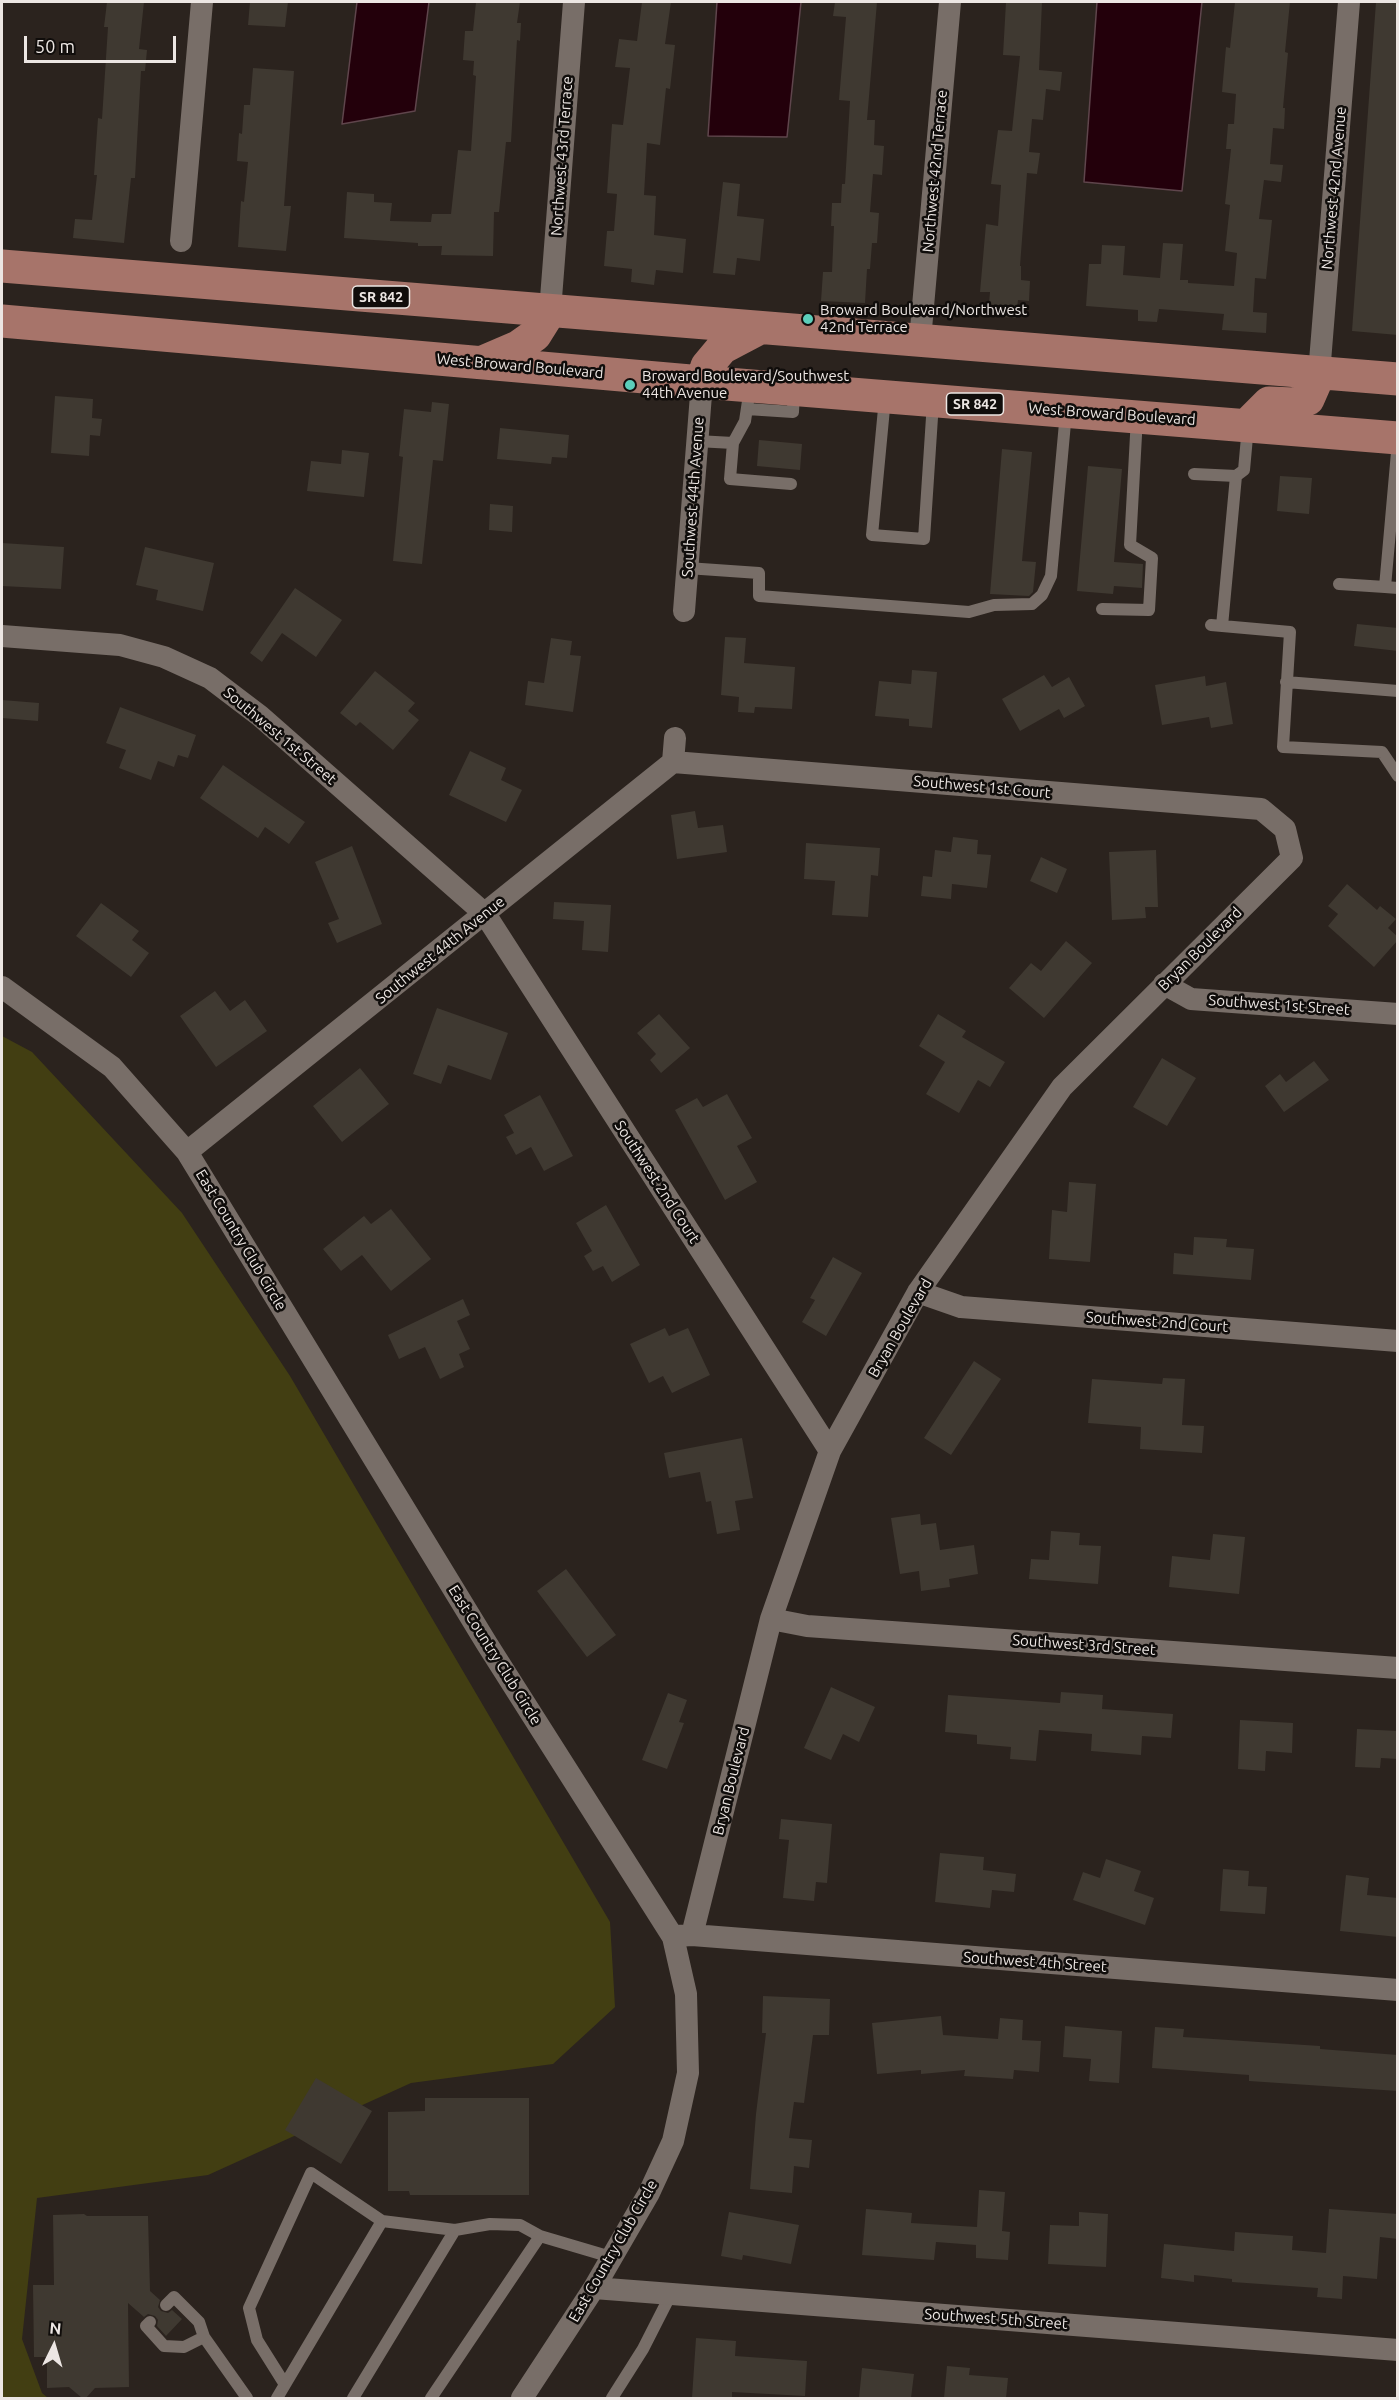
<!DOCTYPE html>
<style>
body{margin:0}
#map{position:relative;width:1399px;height:2400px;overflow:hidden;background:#2b231e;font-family:Ubuntu,sans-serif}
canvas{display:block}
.frame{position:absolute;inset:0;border:3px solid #ece6e3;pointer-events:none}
.north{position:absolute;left:24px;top:2316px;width:60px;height:60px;-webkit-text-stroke:4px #100d0b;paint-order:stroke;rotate:5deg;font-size:16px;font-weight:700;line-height:24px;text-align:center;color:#ece6e3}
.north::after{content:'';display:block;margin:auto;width:21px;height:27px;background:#ece6e3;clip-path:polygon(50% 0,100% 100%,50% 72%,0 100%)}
.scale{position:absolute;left:24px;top:36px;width:152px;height:27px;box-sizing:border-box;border:3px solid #ece6e3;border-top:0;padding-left:8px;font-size:18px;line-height:21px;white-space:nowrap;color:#ece6e3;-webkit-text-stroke:4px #100d0b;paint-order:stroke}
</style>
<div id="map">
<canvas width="1399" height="2400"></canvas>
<div class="frame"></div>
<div class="north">N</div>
<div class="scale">50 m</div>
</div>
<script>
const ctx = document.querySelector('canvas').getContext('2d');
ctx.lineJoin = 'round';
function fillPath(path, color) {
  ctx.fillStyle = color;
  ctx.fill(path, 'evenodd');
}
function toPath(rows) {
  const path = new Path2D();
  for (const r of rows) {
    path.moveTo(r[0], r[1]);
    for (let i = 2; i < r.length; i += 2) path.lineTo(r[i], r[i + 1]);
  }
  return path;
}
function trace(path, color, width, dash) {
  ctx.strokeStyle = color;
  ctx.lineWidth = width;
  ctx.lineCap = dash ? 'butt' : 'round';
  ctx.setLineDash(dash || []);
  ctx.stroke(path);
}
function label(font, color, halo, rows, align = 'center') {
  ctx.font = font + ' Ubuntu,sans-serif';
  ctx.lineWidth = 5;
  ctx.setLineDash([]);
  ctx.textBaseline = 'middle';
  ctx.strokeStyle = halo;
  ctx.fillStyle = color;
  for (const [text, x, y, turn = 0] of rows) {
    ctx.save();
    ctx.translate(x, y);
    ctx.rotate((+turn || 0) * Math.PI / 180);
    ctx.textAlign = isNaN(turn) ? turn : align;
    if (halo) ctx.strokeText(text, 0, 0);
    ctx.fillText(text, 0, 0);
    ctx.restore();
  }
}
fillPath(toPath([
 [2,1036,32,1052,182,1213,290,1376,610,1922,615,2007,553,2064,411,2083,208,2175,37,2198,22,2339,42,2393,48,2398,2,2398]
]), '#423e12');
const water = toPath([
 [357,2,429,2,415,111,342,124,357,2],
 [717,2,801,2,787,137,708,136,717,2],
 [1097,2,1202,2,1182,191,1084,182,1097,2]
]);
fillPath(water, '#23000b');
trace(water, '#5f454c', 1.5);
fillPath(toPath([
 [107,2,144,2,139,49,147,50,145,71,141,71,135,178,131,178,124,243,73,238,75,219,92,220,97,175,94,175,98,118,102,119,108,27,104,27],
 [250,2,288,2,285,27,248,25],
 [476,2,520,2,517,23,521,23,520,41,517,40,511,142,506,142,499,212,494,212,493,256,441,255,442,246,418,246,418,243,344,238,347,192,374,194,374,202,392,203,390,221,431,222,432,214,451,214,458,150,471,151,476,76,473,75,474,61,463,60,465,31,473,31],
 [642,2,671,2,665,44,675,45,670,89,666,88,660,145,647,143,644,195,656,196,654,235,686,239,683,273,656,270,654,285,631,282,632,269,604,266,607,231,614,231,617,194,607,193,612,124,623,125,630,68,615,67,619,39,637,41],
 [835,2,877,2,867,120,875,120,874,145,884,146,882,175,873,174,870,212,879,213,877,243,872,243,870,269,867,269,865,303,821,301,823,272,832,272,834,226,831,226,832,203,841,203,842,184,845,184,850,101,839,100,846,17,833,16],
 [1006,2,1042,2,1039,70,1062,72,1060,91,1046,89,1043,120,1032,119,1029,152,1040,153,1037,174,1027,173,1020,266,1021,266,1021,280,1030,281,1029,301,1018,300,1016,318,988,316,990,292,980,292,986,224,998,226,1001,185,991,184,998,130,1012,131,1020,56,1003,55],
 [1235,2,1290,2,1285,52,1288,53,1283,108,1285,108,1284,129,1273,128,1270,164,1283,165,1281,182,1264,180,1259,219,1272,220,1266,279,1255,278,1253,312,1267,313,1266,333,1222,330,1224,314,1159,309,1157,322,1138,321,1138,310,1086,306,1089,264,1101,264,1102,245,1125,246,1123,275,1160,278,1163,243,1183,244,1180,280,1188,280,1188,283,1234,286,1237,253,1225,251,1230,205,1225,204,1231,149,1226,149,1228,124,1234,124,1236,94,1222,92,1226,47,1230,48],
 [1376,2,1398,2,1398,335,1352,331],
 [253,68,294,71,284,206,291,206,286,251,238,247,241,201,244,202,248,162,237,161,239,133,242,134,244,105,250,105],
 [723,182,740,184,737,216,764,219,760,261,737,258,735,275,713,273],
 [55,396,93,399,92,418,102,419,100,436,90,435,89,456,51,453],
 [432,402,449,404,443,461,433,460,422,564,393,561,403,457,399,456,404,409,431,412],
 [500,428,569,435,567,458,552,457,551,464,497,459],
 [759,440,802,444,800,470,757,466],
 [1002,449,1032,452,1022,561,1036,562,1033,592,1029,596,990,594],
 [342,450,369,453,364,497,307,491,311,461,341,464],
 [1088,466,1122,469,1114,562,1143,564,1142,588,1114,586,1113,594,1077,591],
 [1280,476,1312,478,1309,514,1277,511],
 [490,504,513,506,512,532,489,530],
 [2,543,64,547,61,589,2,586],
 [145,547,214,563,203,611,156,600,158,590,136,585],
 [295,588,342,620,316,657,282,633,262,662,250,653],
 [1357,624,1398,628,1398,651,1354,646],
 [725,637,746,638,744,663,795,667,792,709,755,707,754,713,738,712,739,697,721,695],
 [551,638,572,641,570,655,581,656,573,712,525,705,528,681,544,683],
 [912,670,937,672,932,728,909,726,909,719,875,716,879,681,911,684],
 [375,671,415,703,408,711,419,720,393,750,360,722,356,726,340,713],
 [1044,675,1052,687,1069,677,1085,706,1064,718,1059,709,1020,731,1002,699],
 [1205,676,1206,686,1226,682,1233,724,1211,728,1209,717,1162,725,1155,685],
 [2,700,39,703,38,721,2,718],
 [120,707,196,735,188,758,178,755,174,767,158,761,151,780,119,768,126,750,106,743],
 [470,751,506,768,501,780,522,790,506,822,449,795],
 [223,765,305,822,289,844,265,827,258,838,200,798],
 [695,811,698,828,723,825,727,852,677,859,671,815],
 [953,837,978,840,977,854,991,855,987,888,952,884,951,899,921,896,923,876,932,877,935,850,951,852],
 [806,843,880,848,878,876,871,875,868,917,832,915,835,881,804,879],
 [352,846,382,924,337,943,328,923,339,919,315,862],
 [1156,850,1158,907,1145,907,1146,918,1112,920,1109,852],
 [1041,857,1067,869,1057,893,1030,881],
 [1347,884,1377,910,1380,906,1396,919,1388,928,1398,937,1398,940,1374,967,1328,926,1338,914,1328,906],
 [554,902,611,905,608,952,582,950,584,921,553,919],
 [101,903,139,931,132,940,149,953,131,977,76,936],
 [1066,941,1092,963,1044,1018,1009,988,1031,963,1041,971],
 [215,991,230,1011,245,1000,267,1031,216,1067,180,1016],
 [437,1008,508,1033,491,1080,448,1065,441,1084,413,1074],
 [659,1014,690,1048,661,1073,650,1060,656,1054,637,1033],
 [938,1014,966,1031,962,1037,1005,1062,990,1087,978,1080,959,1113,926,1094,945,1062,919,1046],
 [1162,1058,1196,1078,1167,1126,1133,1107],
 [1314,1061,1329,1080,1284,1112,1265,1086,1280,1074,1286,1082],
 [360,1068,389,1104,342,1142,313,1106],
 [727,1094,752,1138,737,1146,757,1182,725,1200,675,1110,697,1098,703,1107],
 [540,1095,573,1156,544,1171,531,1147,516,1155,506,1137,514,1133,504,1115],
 [1069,1182,1096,1184,1090,1262,1049,1259,1052,1210,1067,1212],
 [606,1205,640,1265,612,1282,603,1266,593,1271,584,1256,592,1251,576,1223],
 [391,1209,431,1259,391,1291,362,1255,341,1271,323,1249,364,1216,371,1224],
 [1194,1237,1227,1239,1226,1247,1254,1249,1251,1280,1173,1274,1174,1253,1193,1255],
 [833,1257,862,1273,826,1336,802,1322,815,1300,810,1298],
 [463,1299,470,1315,457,1321,470,1349,459,1354,464,1367,440,1379,425,1347,399,1359,388,1335],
 [665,1328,669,1336,688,1328,710,1375,672,1393,663,1376,649,1383,630,1344],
 [974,1361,1001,1379,951,1455,924,1438],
 [1163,1378,1185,1379,1182,1425,1204,1426,1202,1453,1140,1449,1141,1427,1088,1423,1092,1379,1162,1384],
 [742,1438,753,1498,735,1501,740,1530,717,1534,711,1501,706,1502,700,1472,669,1478,664,1453],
 [920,1514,921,1525,936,1523,940,1550,974,1545,978,1574,949,1579,950,1587,921,1591,919,1571,900,1574,891,1518],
 [1051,1531,1080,1533,1079,1545,1101,1546,1098,1584,1029,1579,1031,1559,1049,1560],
 [1213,1534,1245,1537,1239,1594,1169,1587,1172,1556,1210,1560],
 [566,1569,616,1635,587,1657,537,1591],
 [831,1687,875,1707,859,1742,843,1734,831,1760,804,1748],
 [1061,1692,1103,1695,1102,1709,1173,1714,1171,1738,1142,1736,1141,1755,1091,1751,1092,1734,1039,1730,1036,1761,1010,1759,1011,1747,977,1744,977,1735,945,1732,948,1695,1060,1703],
 [668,1693,687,1700,679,1722,684,1723,667,1769,642,1760],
 [1240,1720,1293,1723,1292,1753,1266,1751,1265,1771,1238,1769],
 [1357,1729,1398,1731,1398,1759,1381,1758,1380,1768,1355,1767],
 [781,1819,832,1824,827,1883,816,1882,814,1901,783,1898,789,1840,779,1839],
 [940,1853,984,1857,983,1870,1016,1874,1014,1892,992,1890,990,1908,935,1902],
 [1106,1859,1141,1871,1134,1891,1154,1898,1145,1925,1073,1900,1083,1872,1100,1878],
 [1223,1869,1249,1871,1248,1886,1267,1887,1265,1914,1220,1911],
 [1346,1875,1369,1878,1367,1895,1398,1898,1398,1937,1340,1931],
 [763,1996,830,1999,829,2035,813,2035,804,2103,794,2102,789,2138,812,2140,809,2168,794,2166,792,2193,750,2189,756,2114,766,2033,762,2033],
 [941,2016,943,2035,998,2039,1000,2018,1023,2020,1022,2040,1041,2041,1039,2072,1014,2070,1013,2079,964,2076,965,2070,921,2074,921,2070,877,2074,872,2023],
 [1065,2026,1122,2031,1119,2083,1089,2081,1091,2059,1063,2057],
 [1155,2027,1184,2029,1183,2037,1320,2046,1320,2049,1398,2055,1398,2091,1249,2081,1249,2075,1152,2068],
 [316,2078,372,2111,341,2164,285,2130],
 [425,2098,529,2098,529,2195,410,2195,409,2191,388,2191,388,2112,425,2111],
 [979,2190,1005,2192,1002,2231,1010,2232,1008,2260,976,2258,976,2245,936,2242,934,2260,862,2255,866,2209,912,2213,911,2223,977,2227],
 [1329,2209,1398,2214,1398,2239,1380,2237,1377,2279,1343,2276,1342,2299,1317,2297,1318,2288,1232,2282,1232,2279,1194,2275,1194,2282,1161,2278,1164,2244,1234,2251,1235,2232,1293,2236,1292,2250,1326,2253],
 [729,2212,799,2225,791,2264,743,2255,742,2260,721,2256],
 [1079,2212,1108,2214,1106,2267,1048,2264,1050,2225,1079,2226],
 [84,2214,87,2216,148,2216,150,2291,160,2300,158,2307,161,2311,168,2313,172,2310,182,2319,166,2336,157,2326,158,2320,155,2316,148,2314,144,2317,128,2303,129,2387,95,2388,86,2398,82,2398,69,2387,47,2388,47,2357,34,2357,33,2285,54,2285,53,2215],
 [696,2338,736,2341,735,2356,807,2361,805,2396,732,2392,732,2398,692,2398],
 [947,2366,970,2368,969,2375,1008,2378,1006,2398,944,2398],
 [862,2368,914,2374,911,2398,859,2398]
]), '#3f3931');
trace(toPath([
 [885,398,872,535,924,539,933,402],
 [747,409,793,412,794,391],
 [697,441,733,443,745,421,750,388],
 [1398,441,1385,587,1398,588],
 [733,443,730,479,791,484],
 [1194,474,1236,476,1244,470,1248,426],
 [687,568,759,573,759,596,969,612,994,605,1032,604,1042,595,1051,576,1066,412],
 [1339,584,1385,587],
 [1102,609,1149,610,1152,558,1130,545,1137,417],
 [1211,625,1290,632,1283,747,1382,752,1398,776],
 [1222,626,1236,476],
 [1286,682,1398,691],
 [150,2322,146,2326,164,2346,184,2347,204,2337,199,2322,174,2297,166,2305],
 [204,2337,247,2398],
 [284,2383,257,2340,249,2308,311,2173,382,2221],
 [277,2398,382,2221,455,2230],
 [353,2398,455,2230,490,2224,520,2225,540,2236],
 [431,2398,540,2236,611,2257],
 [612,2398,643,2349,671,2294]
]), '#786e68', 12);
trace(toPath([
 [181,241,202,2],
 [550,311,574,2],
 [920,340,950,2],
 [1319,374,1349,2],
 [684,611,702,382],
 [2,636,120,645,164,657,210,678,260,716,485,914,830,1451],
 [673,762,1261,809,1285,829,1292,858,1062,1087,918,1292,830,1451,771,1619,692,1935],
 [1164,984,1191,999,1398,1014],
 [2,987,112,1067,187,1152,487,1644,673,1937,686,1994,688,2073,673,2141,649,2193,594,2288,522,2398],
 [187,1152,673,762,675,738],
 [918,1292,961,1307,1398,1341],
 [771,1619,807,1626,1398,1668],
 [677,1936,692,1935,1398,1990],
 [594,2288,1398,2350]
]), '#786e68', 22);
trace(toPath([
 [2,266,1398,379],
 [2,321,702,382,1398,438],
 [483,362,518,347,535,335,550,311],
 [702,382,707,366,722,348,760,328],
 [1248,424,1269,403,1294,404,1308,399,1319,374]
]), '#a7746a', 33);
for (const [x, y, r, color] of [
 [808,319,6,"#5cceba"],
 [630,385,6,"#5cceba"]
]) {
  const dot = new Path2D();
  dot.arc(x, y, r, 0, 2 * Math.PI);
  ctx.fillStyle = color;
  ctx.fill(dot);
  trace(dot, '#100d0b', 2);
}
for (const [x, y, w] of [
 [381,297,57],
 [975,404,57]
]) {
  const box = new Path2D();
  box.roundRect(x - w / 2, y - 11, w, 22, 4.5);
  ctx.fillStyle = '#100d0b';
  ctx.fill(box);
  trace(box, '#ece6e3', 1.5);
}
label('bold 14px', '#ece6e3', null, [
 ["SR 842",381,297],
 ["SR 842",975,404]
]);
label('15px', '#ece6e3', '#100d0b', [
 ["Northwest 43rd Terrace",562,156,-86],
 ["Northwest 42nd Terrace",935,171,-85],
 ["Northwest 42nd Avenue",1334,188,-85],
 ["West Broward Boulevard",520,366,5],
 ["West Broward Boulevard",1112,414,4],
 ["Southwest 44th Avenue",693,497,-86],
 ["Southwest 1st Street",280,736,40],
 ["Southwest 1st Court",982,787,5],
 ["Bryan Boulevard",1200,949,-45],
 ["Southwest 44th Avenue",440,950,-39],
 ["Southwest 1st Street",1279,1005,4],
 ["Southwest 2nd Court",657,1182,57],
 ["East Country Club Circle",241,1240,59],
 ["Southwest 2nd Court",1157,1322,4],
 ["Bryan Boulevard",900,1328,-60],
 ["Southwest 3rd Street",1084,1645,4],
 ["East Country Club Circle",495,1655,58],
 ["Bryan Boulevard",731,1781,-76],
 ["Southwest 4th Street",1035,1962,4],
 ["East Country Club Circle",613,2251,-60],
 ["Southwest 5th Street",996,2319,4]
]);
label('15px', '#ece6e3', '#100d0b', [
 ["Broward Boulevard/Northwest",820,310],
 ["42nd Terrace",820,327],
 ["Broward Boulevard/Southwest",642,376],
 ["44th Avenue",642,393]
], 'left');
</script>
